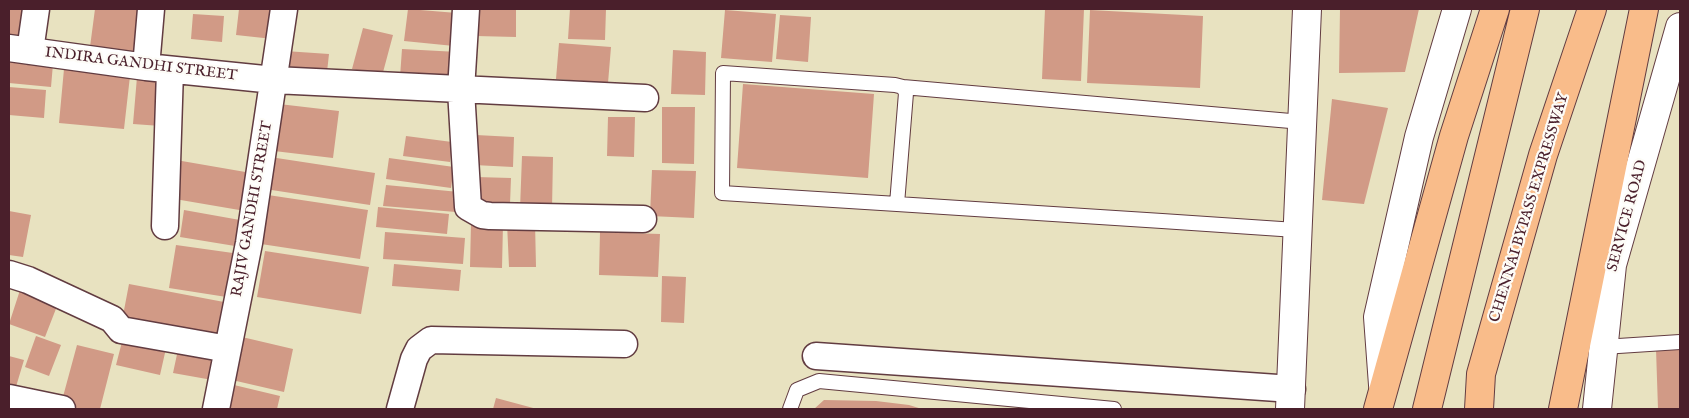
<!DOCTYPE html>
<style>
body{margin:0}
#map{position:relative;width:1689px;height:418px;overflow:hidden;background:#e8e2c0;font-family:"IM FELL English",serif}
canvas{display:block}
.frame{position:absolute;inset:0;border:10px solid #4a1f2b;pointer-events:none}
</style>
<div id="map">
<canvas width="1689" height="418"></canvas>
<div class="frame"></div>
</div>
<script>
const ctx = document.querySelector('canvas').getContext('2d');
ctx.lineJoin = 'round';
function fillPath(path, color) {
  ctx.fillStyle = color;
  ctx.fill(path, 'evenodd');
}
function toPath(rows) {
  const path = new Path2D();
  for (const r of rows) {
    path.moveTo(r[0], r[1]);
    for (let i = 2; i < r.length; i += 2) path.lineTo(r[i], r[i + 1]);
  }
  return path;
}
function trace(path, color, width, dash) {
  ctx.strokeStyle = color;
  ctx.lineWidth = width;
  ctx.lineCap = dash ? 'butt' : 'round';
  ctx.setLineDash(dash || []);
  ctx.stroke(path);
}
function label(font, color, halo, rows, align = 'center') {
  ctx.font = font + ' "IM FELL English",serif';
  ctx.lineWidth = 4.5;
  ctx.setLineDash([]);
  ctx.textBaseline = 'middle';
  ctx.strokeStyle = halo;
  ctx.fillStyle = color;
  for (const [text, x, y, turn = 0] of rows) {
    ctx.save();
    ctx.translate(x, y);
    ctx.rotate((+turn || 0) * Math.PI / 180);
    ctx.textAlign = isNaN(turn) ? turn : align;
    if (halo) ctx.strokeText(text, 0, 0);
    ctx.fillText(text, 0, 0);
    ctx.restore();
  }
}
fillPath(toPath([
 [9,9,30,9,28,38,9,36],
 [95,9,141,9,135,53,90,47],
 [239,9,277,9,273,39,236,35],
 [408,9,457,13,454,46,404,41],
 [476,9,516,9,516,37,476,36],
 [570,9,606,9,605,40,568,39],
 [1045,9,1084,9,1081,81,1042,79],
 [1340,9,1419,9,1405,72,1339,73],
 [725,10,776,14,772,62,721,58],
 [1090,10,1203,16,1200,88,1087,83],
 [193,14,224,16,222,42,191,39],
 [780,15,811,17,808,62,776,59],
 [363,28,393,35,382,76,352,69],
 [559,43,611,47,608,83,556,79],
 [402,49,458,52,456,81,400,77],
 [673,50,706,52,705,95,671,94],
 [285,51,329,54,327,72,283,69],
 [9,60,53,64,51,87,9,83],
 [64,69,130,76,124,129,59,123],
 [137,77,164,79,161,126,133,124],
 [743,84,874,94,868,178,737,168],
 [9,87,46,90,44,118,9,115],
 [1332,99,1388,108,1364,204,1322,200],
 [279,104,339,111,333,158,274,151],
 [662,107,695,107,694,164,662,163],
 [608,117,635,117,634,157,607,156],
 [476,135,514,137,513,167,474,165],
 [406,136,452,142,450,162,403,156],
 [522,156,553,157,552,209,520,209],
 [270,157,375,173,370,205,265,189],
 [389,158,454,167,451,188,386,179],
 [176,160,257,174,251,212,169,198],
 [652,170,696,171,694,218,650,216],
 [476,177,511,178,510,204,475,203],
 [386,185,459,192,456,212,383,206],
 [268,195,368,210,360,259,261,244],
 [378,207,449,214,447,234,376,227],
 [184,210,240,220,235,246,180,237],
 [9,211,31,215,23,257,9,255],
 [535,222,536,267,509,267,507,223],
 [471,223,503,224,502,268,470,267],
 [385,232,465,238,463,264,383,259],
 [600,232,660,234,658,277,599,275],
 [176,245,240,254,233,298,169,288],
 [265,251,369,267,361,314,257,297],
 [394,264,461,270,459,291,392,286],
 [662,276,686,277,684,323,661,322],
 [129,284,224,302,216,344,121,326],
 [21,287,59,301,45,337,9,324],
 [124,334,167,344,160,375,116,365],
 [36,336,61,345,49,376,25,367],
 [242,337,293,349,284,392,232,380],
 [77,345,114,354,100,409,82,409,61,404],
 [179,345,223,353,218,381,173,373],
 [1680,348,1680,409,1658,409,1656,349],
 [9,356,24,360,15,390,9,388],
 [234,385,280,396,277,409,229,409],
 [496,398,537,409,493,409],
 [824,400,876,401,909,405,922,409,814,409]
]), '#d19a86');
const service = toPath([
 [903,87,1302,122],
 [897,204,906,93,903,87,895,85,723,73,722,193,897,204,1162,221,1296,230],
 [1603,347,1680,342],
 [790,409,797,390,819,381,1114,409]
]);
const minor = toPath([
 [466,9,461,90,468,207,482,215,490,216,643,219],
 [9,48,146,67,274,80,645,98],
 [30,51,36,9],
 [146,67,151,9],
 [165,226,170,70],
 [9,274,28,280,112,319,121,330,228,349],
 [816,356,1292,389],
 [9,398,62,409],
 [216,409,249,243,284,9],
 [400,409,414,359,419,349,431,340,624,344]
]);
const tertiary = toPath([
 [1383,385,1378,317,1419,137,1457,9],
 [1290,409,1307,9],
 [1597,409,1612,265,1680,27]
]);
const trunk = toPath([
 [1378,409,1454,136,1495,9],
 [1427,409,1525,9],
 [1479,409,1481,374,1543,155,1592,9],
 [1563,409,1644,9]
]);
trace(service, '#623c41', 16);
trace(minor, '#623c41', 29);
trace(tertiary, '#623c41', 30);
trace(trunk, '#623c41', 30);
trace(service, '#fff', 14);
trace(minor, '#fff', 26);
trace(tertiary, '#fff', 28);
trace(trunk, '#f9bc8a', 28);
label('15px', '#4a1f2b', '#fdfcf7', [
 ["INDIRA GANDHI STREET",141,65,7],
 ["CHENNAI BYPASS EXPRESSWAY",1530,208,-73],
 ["RAJIV GANDHI STREET",253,209,-80],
 ["SERVICE ROAD",1628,216,-75]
]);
</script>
